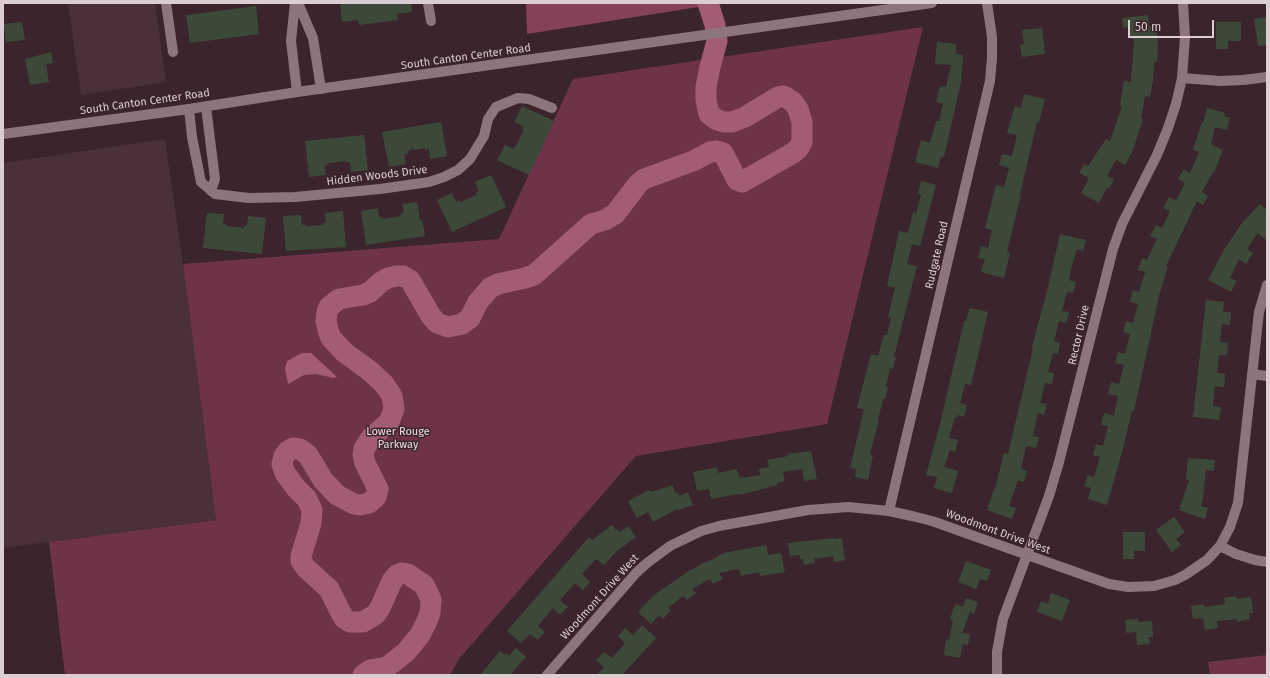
<!DOCTYPE html>
<style>
body{margin:0}
#map{position:relative;width:1270px;height:678px;overflow:hidden;background:#3a252c;font-family:"Fira Sans",sans-serif}
canvas{display:block}
.frame{position:absolute;inset:0;border:4px solid #dbcdd1;pointer-events:none}
.scale{position:absolute;left:1128px;top:20px;width:86px;height:18px;box-sizing:border-box;border:2px solid #dbcdd1;border-top:0;padding-left:5px;font-size:12px;line-height:14px;white-space:nowrap;color:#dbcdd1;-webkit-text-stroke:3px #3a252c;paint-order:stroke}
</style>
<div id="map">
<canvas width="1270" height="678"></canvas>
<div class="frame"></div>
<div class="scale">50 m</div>
</div>
<script>
const ctx = document.querySelector('canvas').getContext('2d');
ctx.lineJoin = 'round';
function fillPath(path, color) {
  ctx.fillStyle = color;
  ctx.fill(path, 'evenodd');
}
function toPath(rows) {
  const path = new Path2D();
  for (const r of rows) {
    path.moveTo(r[0], r[1]);
    for (let i = 2; i < r.length; i += 2) path.lineTo(r[i], r[i + 1]);
  }
  return path;
}
function trace(path, color, width, dash) {
  ctx.strokeStyle = color;
  ctx.lineWidth = width;
  ctx.lineCap = dash ? 'butt' : 'round';
  ctx.setLineDash(dash || []);
  ctx.stroke(path);
}
function label(font, color, halo, rows, align = 'center') {
  ctx.font = font + ' "Fira Sans",sans-serif';
  ctx.lineWidth = 3;
  ctx.setLineDash([]);
  ctx.textBaseline = 'middle';
  ctx.strokeStyle = halo;
  ctx.fillStyle = color;
  for (const [text, x, y, turn = 0] of rows) {
    ctx.save();
    ctx.translate(x, y);
    ctx.rotate((+turn || 0) * Math.PI / 180);
    ctx.textAlign = isNaN(turn) ? turn : align;
    if (halo) ctx.strokeText(text, 0, 0);
    ctx.fillText(text, 0, 0);
    ctx.restore();
  }
}
fillPath(toPath([
 [68,3,155,3,166,82,81,95],
 [165,139,183,264,216,520,3,548,3,163]
]), '#4a3038');
fillPath(toPath([
 [923,27,827,424,636,456,459,659,450,675,65,675,49,542,216,520,183,264,499,239,573,79],
 [1267,655,1267,675,1210,675,1208,662]
]), '#6e3349');
fillPath(toPath([
 [526,3,724,3,527,34]
]), '#85415a');
fillPath(toPath([
 [302,353,311,353,337,377,334,378,316,374,304,375,288,384,285,369,287,361]
]), '#a35c75');
trace(toPath([
 [363,675,370,670,387,667,406,652,420,635,427,621,430,613,431,600,429,595,424,585,408,574,402,573,397,575,392,581,380,608,376,614,363,622,350,622,344,618,340,611,329,589,306,568,301,561,301,556,311,523,312,510,307,499,296,488,285,473,282,464,284,456,288,451,293,448,300,449,308,455,323,480,337,495,354,504,360,505,369,503,376,497,378,489,365,463,363,455,364,449,371,438,389,422,394,409,392,396,384,384,370,371,344,352,331,338,328,330,326,321,327,312,329,307,339,299,363,295,370,292,381,282,388,278,397,276,403,276,410,280,431,316,437,323,448,327,462,324,470,318,478,302,490,288,498,284,525,278,534,275,591,224,605,220,615,214,638,184,644,179,693,161,710,152,717,151,723,153,737,180,742,182,793,153,798,149,802,142,802,122,798,109,793,102,787,98,783,96,778,97,745,117,732,122,724,122,717,120,709,114,706,100,706,87,710,67,717,41,715,25,708,3]
]), '#a35c75', 21);
fillPath(toPath([
 [340,3,411,3,412,12,397,14,398,20,359,25,358,20,342,22],
 [256,6,259,34,190,43,186,15],
 [1148,15,1149,26,1156,25,1158,45,1157,62,1154,62,1153,81,1150,97,1145,96,1141,118,1143,119,1133,150,1125,165,1116,160,1107,176,1114,179,1109,189,1107,188,1099,203,1081,193,1089,178,1079,173,1084,164,1088,166,1106,139,1110,141,1122,106,1120,105,1124,81,1131,82,1134,39,1131,39,1129,27,1123,28,1122,18],
 [1267,17,1267,45,1258,46,1254,19],
 [22,22,25,40,6,42,4,24],
 [1216,22,1241,22,1241,41,1228,41,1228,49,1216,49],
 [1042,28,1045,54,1022,57,1020,45,1024,44,1022,30],
 [937,42,956,44,956,54,963,55,961,82,944,157,941,157,938,168,915,162,921,140,930,143,936,121,939,121,943,104,936,102,940,86,946,87,951,65,935,64],
 [51,52,53,63,46,64,49,82,30,85,25,59],
 [1024,94,1045,99,1039,122,1037,122,1020,194,1021,194,1007,252,1010,253,1004,278,981,272,985,259,978,258,981,246,988,248,992,230,985,228,996,185,1004,187,1009,168,999,165,1002,154,1012,156,1017,135,1007,133,1015,106,1021,108],
 [522,106,554,121,529,175,497,160,505,145,513,149,515,146,516,146,524,130,522,129,523,126,514,122],
 [1207,108,1225,113,1224,116,1230,118,1227,130,1215,127,1211,144,1223,150,1214,173,1213,172,1202,192,1208,196,1203,205,1197,201,1166,266,1168,266,1159,296,1134,411,1132,411,1122,452,1107,505,1088,499,1091,488,1084,486,1088,475,1094,477,1100,457,1093,455,1096,444,1103,446,1108,426,1101,425,1104,413,1114,416,1118,396,1108,394,1111,382,1119,384,1124,365,1115,363,1118,352,1125,354,1130,334,1123,332,1126,321,1133,323,1138,304,1130,302,1133,290,1139,292,1145,272,1138,270,1142,258,1147,260,1157,239,1150,236,1156,225,1162,228,1170,211,1163,208,1169,197,1176,201,1185,183,1178,179,1184,169,1190,173,1199,152,1193,150,1202,122,1203,123],
 [441,122,447,156,430,159,429,149,425,150,425,148,414,150,411,145,412,150,407,151,408,154,404,154,406,164,389,167,382,132],
 [364,135,368,170,351,172,350,162,347,163,346,161,328,163,329,165,325,165,326,175,309,177,305,141],
 [491,175,506,207,452,232,437,200,452,193,456,202,459,200,460,202,477,195,476,192,479,191,475,182],
 [921,181,936,185,920,246,912,244,907,264,917,266,894,357,896,357,893,369,890,368,886,387,888,387,885,399,883,399,878,420,879,420,870,454,873,455,868,480,855,477,856,469,850,468,864,409,857,408,871,354,878,356,884,335,887,335,891,318,888,317,895,288,887,286,899,231,908,233,913,212,916,213,921,195,918,194],
 [417,202,420,220,422,219,425,236,366,245,361,211,378,208,379,217,383,217,383,219,401,216,400,214,404,213,402,204],
 [1260,204,1267,210,1267,241,1258,233,1247,249,1253,253,1246,264,1239,259,1230,278,1237,281,1231,292,1208,280,1225,248,1242,223],
 [343,211,346,247,286,251,283,216,301,215,302,225,305,224,305,226,323,225,323,223,326,222,325,213],
 [207,213,224,214,223,224,226,224,226,226,244,228,244,226,247,226,248,216,266,218,262,254,203,248],
 [1060,234,1086,240,1083,251,1077,249,1071,269,1069,280,1076,282,1073,293,1067,292,1062,311,1069,312,1066,323,1059,321,1054,341,1060,343,1058,354,1053,353,1048,372,1054,373,1052,384,1045,383,1040,403,1047,404,1044,415,1038,413,1033,436,1039,437,1036,448,1026,446,1021,469,1027,471,1024,482,1018,480,1009,506,1016,508,1012,519,987,510,994,489,995,489,1004,453,1008,454,1033,348,1032,347,1048,287],
 [1206,300,1224,302,1223,312,1231,312,1230,325,1222,324,1220,342,1228,343,1227,355,1219,355,1217,373,1225,374,1224,387,1215,386,1213,406,1221,407,1219,420,1193,417],
 [970,308,988,312,971,385,965,384,960,403,967,405,964,417,958,415,957,418,955,417,949,438,958,440,955,452,950,450,944,467,958,471,952,493,934,488,937,477,926,475,940,424,964,321,966,321],
 [811,451,817,479,804,481,802,469,783,472,785,481,777,483,778,485,739,495,739,494,711,499,709,489,697,491,693,472,717,467,718,473,737,469,739,477,741,477,742,478,760,475,759,469,769,467,767,460,788,456,788,454],
 [1188,458,1215,460,1214,471,1206,470,1203,498,1201,506,1208,508,1205,519,1179,510,1189,480,1186,480],
 [673,485,675,493,678,492,679,496,688,492,693,505,678,510,677,509,653,522,648,512,637,518,628,501,649,490,651,492],
 [1174,517,1185,532,1176,539,1181,545,1172,552,1156,530],
 [612,525,616,530,617,529,620,532,628,526,636,537,617,551,604,565,596,559,582,574,590,582,583,590,575,583,560,600,568,607,560,615,553,608,538,626,545,632,538,640,530,634,521,643,507,631,589,537,592,540],
 [1123,532,1145,532,1145,551,1134,551,1134,559,1123,559],
 [834,538,834,539,842,538,845,560,834,562,833,556,814,559,815,563,804,565,803,559,800,559,800,555,790,556,788,543],
 [766,545,768,555,781,553,785,572,760,576,759,572,741,576,739,569,719,573,723,579,713,584,710,579,692,589,696,593,687,600,683,596,668,608,671,610,663,619,659,615,651,624,638,612,654,595,689,571,705,562,705,563,724,553],
 [966,561,991,570,987,581,980,579,976,589,958,582],
 [1051,593,1070,600,1062,621,1037,612,1041,601,1048,604],
 [1236,596,1237,599,1251,597,1253,613,1249,613,1250,619,1237,622,1237,619,1217,621,1218,628,1205,630,1203,618,1193,619,1191,606,1204,604,1204,607,1225,604,1224,598],
 [966,598,978,602,974,614,970,612,962,633,970,634,968,645,963,644,960,658,944,655,946,639,949,640,953,620,950,619,955,604,963,607],
 [1138,619,1138,622,1152,621,1153,637,1149,637,1150,644,1137,645,1136,632,1126,633,1125,620],
 [642,625,656,638,622,675,597,675,604,667,596,660,604,652,612,658,625,643,618,636,625,628,633,635],
 [516,648,526,657,510,675,480,675,500,651,505,655,506,653,509,656]
]), '#3d4938');
trace(toPath([
 [166,3,173,52],
 [295,3,291,41,297,92],
 [298,3,313,38,321,89],
 [428,3,431,21],
 [1182,78,1220,81,1243,80,1267,77],
 [206,107,215,179,211,191],
 [189,109,192,137,201,182,215,194,249,198,295,197,380,189,429,182,444,177,458,170,470,159,484,136,488,119,496,107,518,98,529,99,552,108],
 [1252,374,1267,376],
 [889,511,990,81,992,58,992,37,987,3],
 [1220,546,1236,554,1255,560,1267,562],
 [547,675,636,573,647,563,670,546,701,531,719,526,808,510,848,507,889,511,912,516,932,521,1109,584,1128,587,1154,586,1175,580,1185,575,1207,560,1220,546,1230,527,1238,503,1259,312,1267,285],
 [997,675,997,652,1003,619,1049,496,1059,462,1113,249,1122,224,1157,155,1168,128,1176,104,1182,78,1185,37,1183,3]
]), '#8d757c', 10);
trace(toPath([
 [3,134,189,109,297,92,932,3]
]), '#8d757c', 10);
label('11px', '#dbcdd1', '#3a252c', [
 ["South Canton Center Road",466,57,-8],
 ["South Canton Center Road",145,102,-8],
 ["Hidden Woods Drive",377,176,-7],
 ["Rudgate Road",937,255,-77],
 ["Rector Drive",1079,335,-77],
 ["Woodmont Drive West",998,532,20],
 ["Woodmont Drive West",600,597,-48]
]);
label('11px', '#f2dce3', '#3a252c', [
 ["Lower Rouge",398,432],
 ["Parkway",398,445]
]);
</script>
